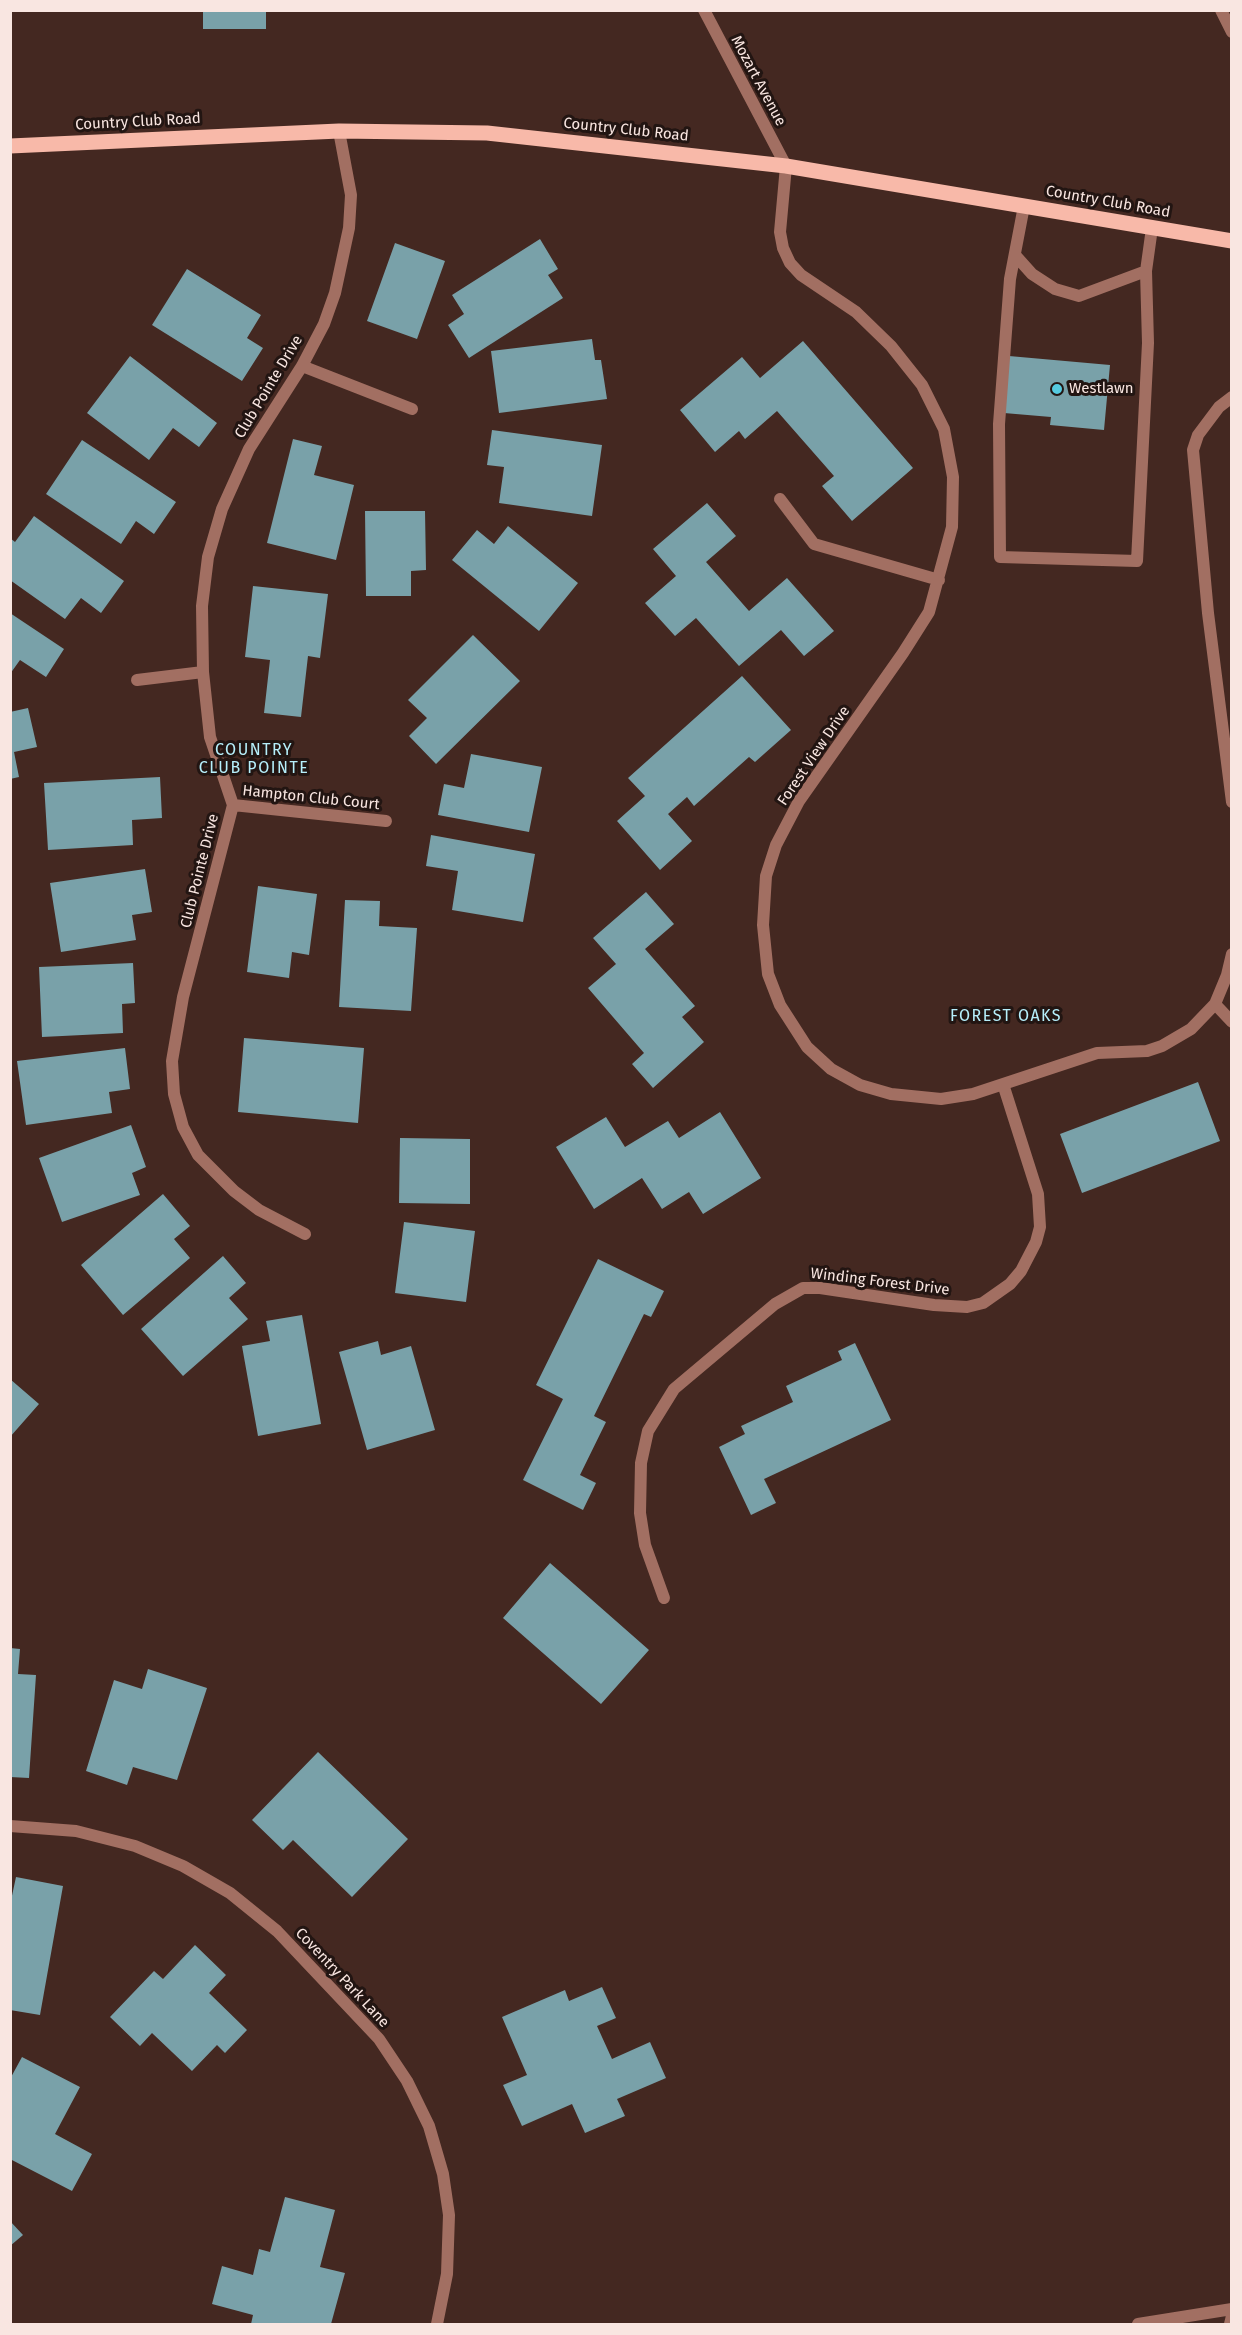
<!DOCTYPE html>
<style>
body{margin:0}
#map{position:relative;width:1242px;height:2335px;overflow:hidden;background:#442821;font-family:"Fira Sans",sans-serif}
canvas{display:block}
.frame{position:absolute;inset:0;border:12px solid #f9e6e1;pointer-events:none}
</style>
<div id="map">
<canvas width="1242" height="2335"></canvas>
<div class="frame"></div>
</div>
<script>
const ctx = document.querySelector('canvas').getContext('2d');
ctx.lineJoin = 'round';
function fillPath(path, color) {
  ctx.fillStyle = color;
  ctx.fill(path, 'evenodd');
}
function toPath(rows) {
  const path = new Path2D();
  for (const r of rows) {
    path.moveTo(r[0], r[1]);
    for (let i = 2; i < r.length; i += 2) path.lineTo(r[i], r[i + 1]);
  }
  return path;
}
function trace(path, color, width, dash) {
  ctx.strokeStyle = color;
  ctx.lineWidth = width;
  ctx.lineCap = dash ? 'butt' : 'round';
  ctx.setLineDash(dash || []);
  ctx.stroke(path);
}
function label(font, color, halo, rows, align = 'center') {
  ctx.font = font + ' "Fira Sans",sans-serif';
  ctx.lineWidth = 6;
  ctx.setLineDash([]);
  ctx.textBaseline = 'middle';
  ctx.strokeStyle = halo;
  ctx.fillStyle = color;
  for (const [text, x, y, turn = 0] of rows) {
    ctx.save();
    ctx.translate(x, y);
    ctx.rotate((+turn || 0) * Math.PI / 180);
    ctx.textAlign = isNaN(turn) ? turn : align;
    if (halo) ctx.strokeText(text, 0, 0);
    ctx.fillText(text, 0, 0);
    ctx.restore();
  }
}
fillPath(toPath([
 [203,10,266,10,266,29,203,29],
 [540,239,558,269,548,275,563,298,469,358,448,325,464,314,452,295],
 [395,243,445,261,417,339,367,321],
 [187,269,261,315,247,338,263,348,242,381,152,325],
 [592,339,595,360,601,360,607,399,499,413,491,351],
 [803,341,913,468,852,521,822,486,834,476,777,411,745,439,739,431,715,452,680,410,742,357,760,378],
 [130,356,217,423,199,447,173,428,149,460,87,413],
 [1009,356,1110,365,1104,430,1050,425,1051,417,1004,413],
 [492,430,602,445,592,516,499,503,504,467,487,465],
 [293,439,322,446,314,475,354,485,336,560,267,543],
 [82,440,176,502,154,534,136,521,121,544,46,494],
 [707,503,736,536,706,562,749,611,787,578,834,631,804,656,781,630,739,666,696,618,675,636,645,603,676,576,653,549],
 [365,511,425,511,426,570,411,571,411,596,366,596],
 [34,516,124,581,101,613,81,598,65,619,10,580,10,538,15,542],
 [508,526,578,583,539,631,452,560,477,530,494,544],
 [253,586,328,594,320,658,308,656,301,717,264,713,270,660,245,657],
 [10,613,64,649,46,677,20,660,10,674],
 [473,635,520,681,436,764,409,736,427,718,408,700],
 [742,676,791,730,755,762,749,757,694,806,687,797,668,814,692,841,660,870,617,821,645,796,628,778],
 [28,708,37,747,14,752,19,777,10,779,10,712],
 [471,754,542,767,529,832,438,815,444,784,464,788],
 [160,777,162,818,132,820,133,845,48,850,44,783],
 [431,835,535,854,523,922,452,910,458,871,426,866],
 [145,869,152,912,132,915,136,940,61,952,50,883],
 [258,886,317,894,309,955,292,952,289,978,247,972],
 [646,892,674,924,645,949,695,1006,682,1017,704,1042,653,1088,632,1064,644,1053,588,988,616,964,593,938],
 [345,900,380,901,379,926,417,928,411,1011,339,1007],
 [133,963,135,1003,122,1004,123,1033,42,1037,39,967],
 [244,1038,364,1048,358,1123,238,1112],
 [125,1048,130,1089,109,1092,112,1113,26,1125,17,1061],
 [1198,1082,1220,1141,1082,1193,1060,1134],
 [720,1112,761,1178,703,1214,689,1192,662,1209,642,1178,594,1209,556,1147,606,1117,625,1147,668,1121,679,1138],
 [131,1125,146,1167,132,1173,140,1195,62,1222,39,1158],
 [400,1138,470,1139,470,1204,399,1203],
 [163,1194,190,1226,174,1239,190,1258,123,1315,81,1265],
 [404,1222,475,1231,466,1302,395,1293],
 [223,1256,246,1283,229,1298,248,1319,183,1376,141,1329],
 [598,1259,664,1291,651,1317,644,1314,594,1416,606,1422,580,1475,596,1483,583,1510,523,1480,563,1399,536,1385],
 [302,1315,321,1424,258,1436,242,1346,270,1341,266,1321],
 [378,1341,381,1355,411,1346,435,1430,367,1450,339,1352],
 [855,1343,891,1420,764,1479,776,1503,751,1515,719,1447,745,1434,741,1426,793,1402,786,1386,842,1360,838,1351],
 [10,1379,39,1404,10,1437],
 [550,1563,649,1650,601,1704,503,1618],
 [10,1648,20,1649,18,1674,36,1675,29,1778,10,1777],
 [148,1669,207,1688,177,1780,133,1767,127,1785,86,1771,114,1680,142,1689],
 [318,1752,408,1839,352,1897,293,1840,283,1850,252,1820],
 [16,1877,63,1886,40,2015,10,2010,10,1905],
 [195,1945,226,1975,209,1993,247,2030,225,2053,217,2045,192,2071,152,2033,140,2046,110,2017,154,1971,163,1979],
 [602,1987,616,2018,597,2026,612,2059,650,2042,666,2078,617,2099,625,2116,585,2133,572,2104,522,2126,503,2085,527,2075,502,2017,565,1990,569,2001],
 [22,2057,80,2087,55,2134,92,2154,72,2191,10,2159,10,2079],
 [285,2197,335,2210,320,2267,345,2273,331,2324,251,2324,253,2315,212,2304,222,2266,253,2275,259,2249,270,2252],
 [10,2221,23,2235,10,2246]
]), '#79a1a9');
trace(toPath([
 [1024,206,1010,279,999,424,1000,557,1137,561,1148,343,1146,271,1152,228],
 [1015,255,1032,274,1055,289,1079,296,1146,271]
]), '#a26f62', 12);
trace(toPath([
 [704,10,786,166,780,232,783,248,790,263,801,275,856,312,891,346,922,385,944,429,953,477,952,527,929,612,903,653,799,801,776,845,766,876,763,925,768,974,780,1005,807,1047,831,1069,860,1085,891,1094,941,1099,973,1094,1097,1053,1147,1051,1162,1046,1191,1029,1215,1004,1227,975,1232,954],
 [1221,10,1232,32],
 [302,366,412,409],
 [1232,397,1219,407,1198,435,1193,450,1208,613,1232,802],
 [780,499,814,544,939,580],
 [137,680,203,672],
 [233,805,386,821],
 [1215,1004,1232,1022],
 [305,1234,259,1210,234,1191,198,1155,183,1127,174,1094,172,1061,183,997,233,805,210,737,203,672,202,606,208,557,222,509,249,449,302,366,324,324,335,293,349,228,351,195,339,131],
 [664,1598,645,1545,640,1513,641,1463,648,1431,674,1389,775,1304,803,1288,820,1288,934,1305,967,1307,983,1303,1010,1284,1021,1271,1036,1242,1040,1227,1038,1194,1003,1084],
 [10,1826,76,1831,135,1846,183,1866,230,1893,277,1931,379,2039,407,2081,429,2126,443,2174,449,2215,447,2274,437,2324],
 [1138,2324,1232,2309],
 [1230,2324,1232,2316]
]), '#a26f62', 12);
trace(toPath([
 [10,146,339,131,487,133,786,166,1232,241]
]), '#f8b9a9', 15);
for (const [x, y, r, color] of [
 [1057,389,6,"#55cadf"]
]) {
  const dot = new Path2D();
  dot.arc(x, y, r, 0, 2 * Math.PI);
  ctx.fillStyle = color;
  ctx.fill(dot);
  trace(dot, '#221512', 2);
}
label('15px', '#f9e6e1', '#221512', [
 ["Mozart Avenue",758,81,62],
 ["Country Club Road",138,122,-3],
 ["Country Club Road",626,130,6],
 ["Country Club Road",1108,202,10],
 ["Club Pointe Drive",269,387,-59],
 ["Forest View Drive",814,756,-56],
 ["Hampton Club Court",311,798,6],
 ["Club Pointe Drive",200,871,-76],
 ["Winding Forest Drive",880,1282,7],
 ["Coventry Park Lane",342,1978,47]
]);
label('15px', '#f9e6e1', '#221512', [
 ["Westlawn",1069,389]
], 'left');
ctx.letterSpacing = '1.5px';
label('16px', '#b6effb', '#221512', [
 ["COUNTRY",254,751],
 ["CLUB POINTE",254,769],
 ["FOREST OAKS",1006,1017]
]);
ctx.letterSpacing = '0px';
</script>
